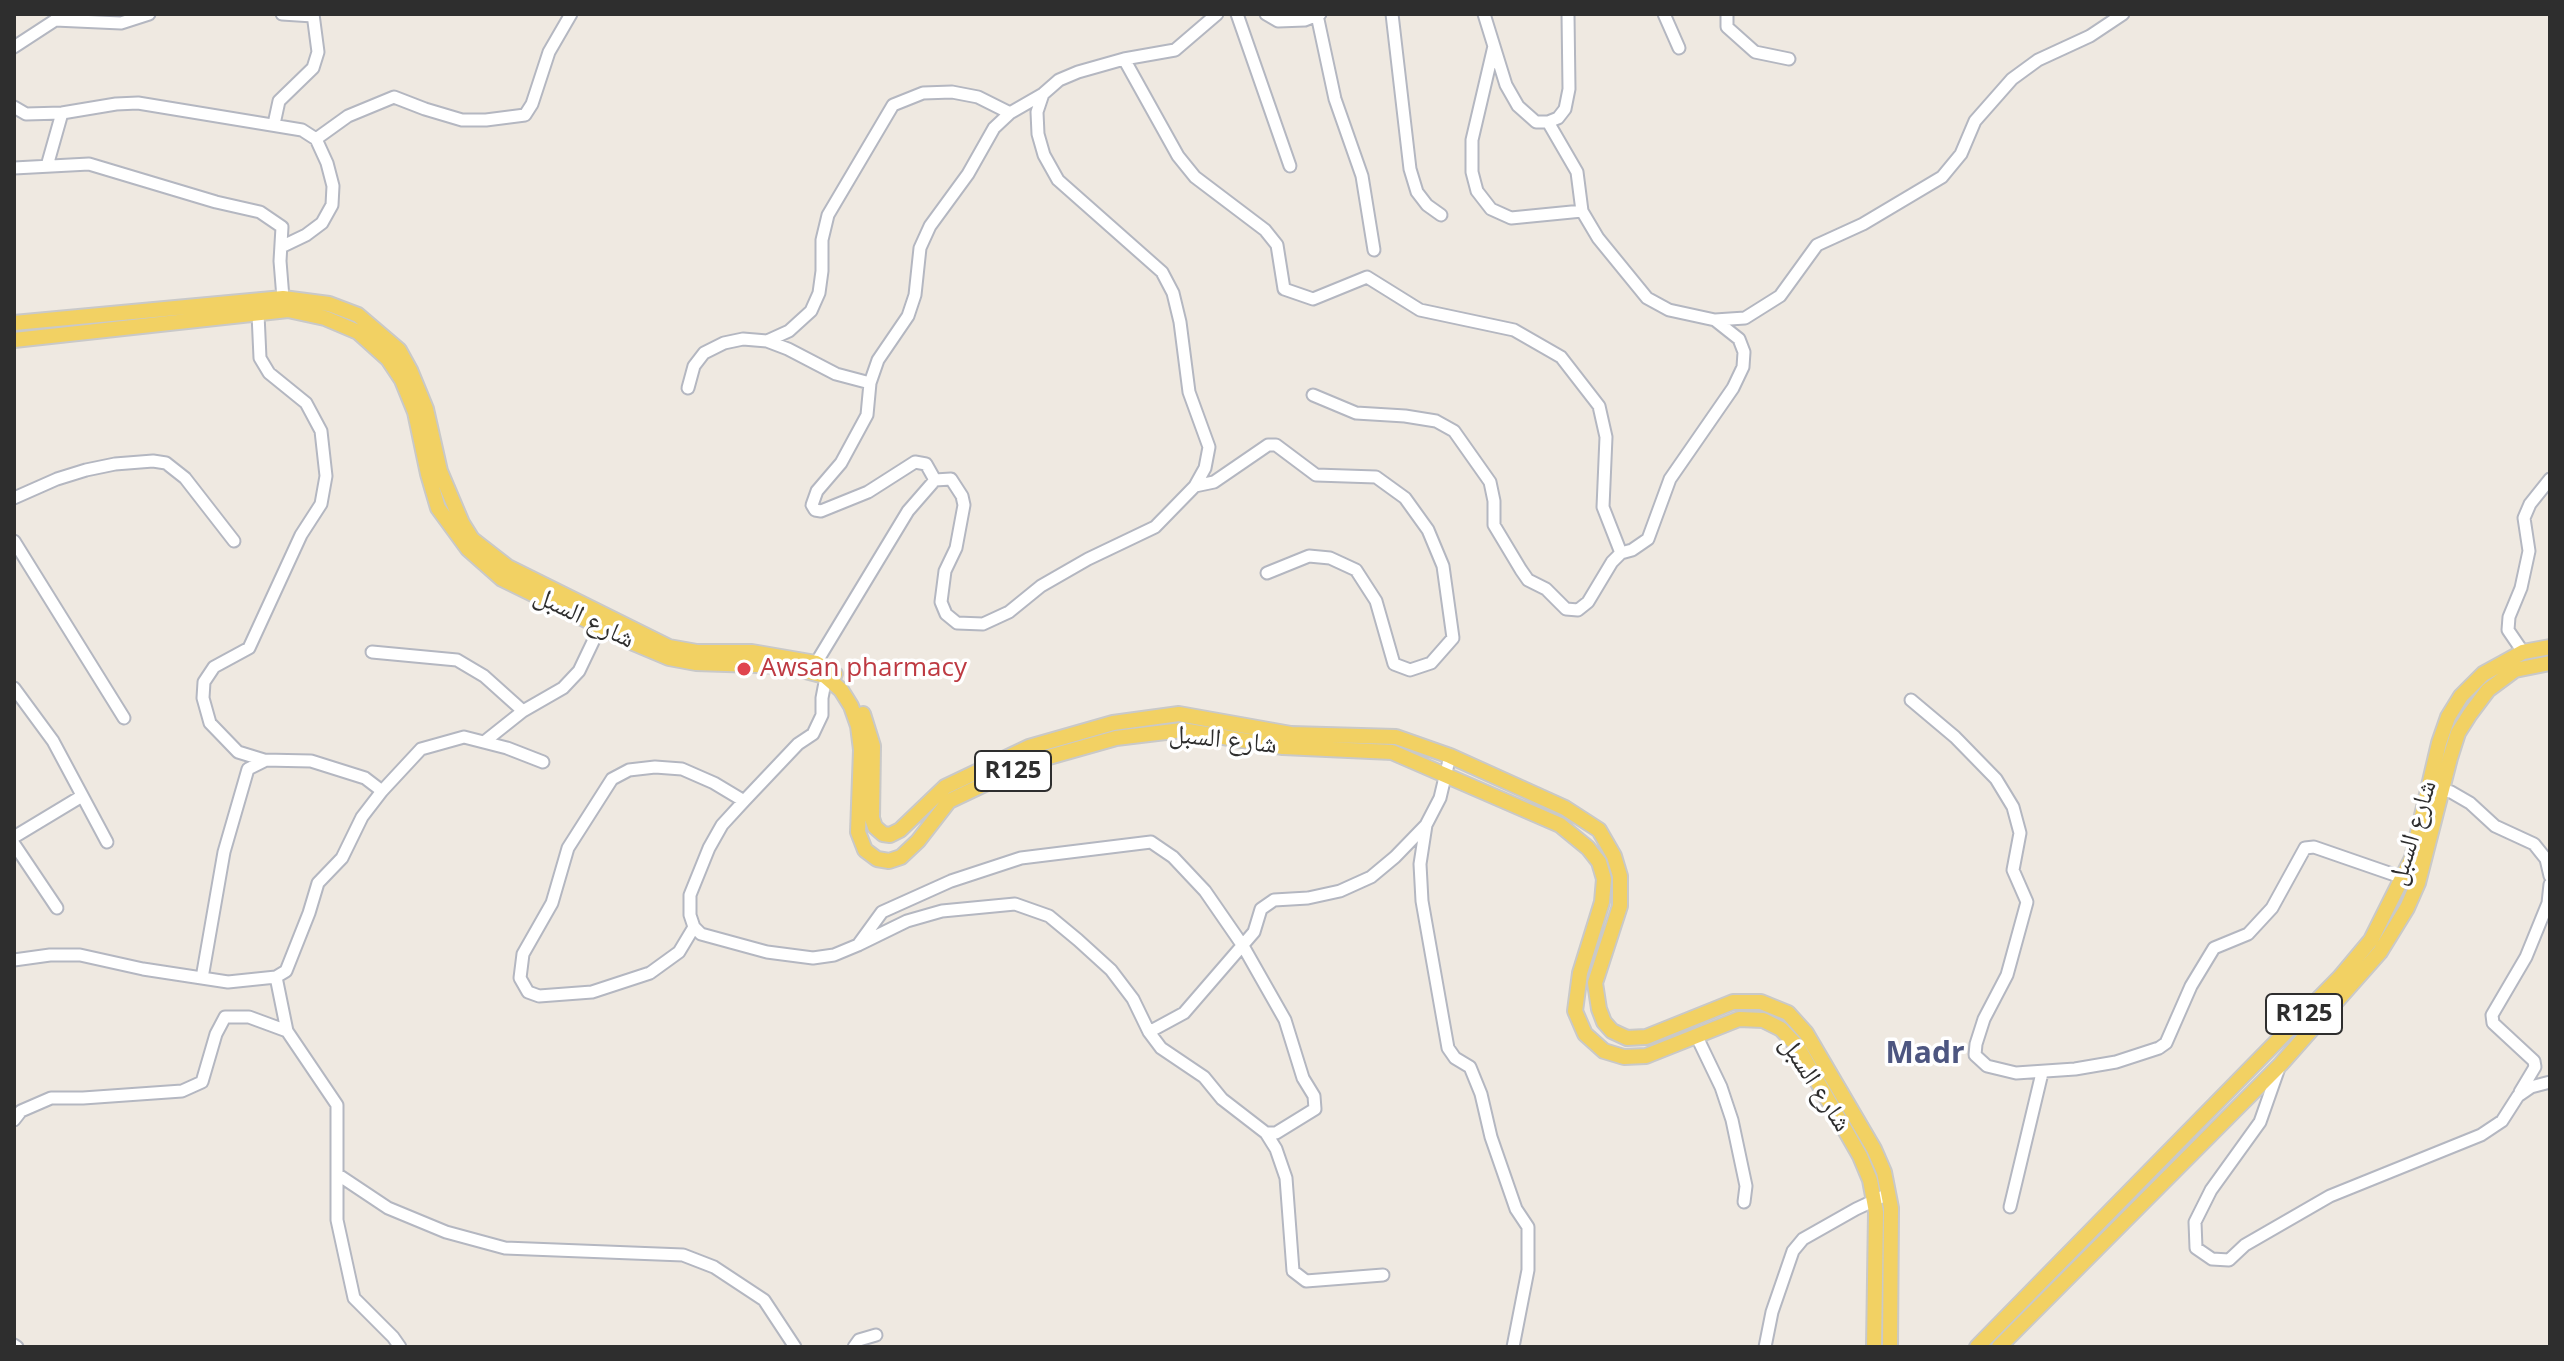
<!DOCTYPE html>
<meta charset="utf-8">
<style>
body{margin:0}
#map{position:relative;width:2564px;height:1361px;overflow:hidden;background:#efe9e1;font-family:"Open Sans",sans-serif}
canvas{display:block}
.frame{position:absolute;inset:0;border:16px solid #2e2e2e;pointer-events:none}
</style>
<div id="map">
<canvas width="2564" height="1361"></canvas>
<div class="frame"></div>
</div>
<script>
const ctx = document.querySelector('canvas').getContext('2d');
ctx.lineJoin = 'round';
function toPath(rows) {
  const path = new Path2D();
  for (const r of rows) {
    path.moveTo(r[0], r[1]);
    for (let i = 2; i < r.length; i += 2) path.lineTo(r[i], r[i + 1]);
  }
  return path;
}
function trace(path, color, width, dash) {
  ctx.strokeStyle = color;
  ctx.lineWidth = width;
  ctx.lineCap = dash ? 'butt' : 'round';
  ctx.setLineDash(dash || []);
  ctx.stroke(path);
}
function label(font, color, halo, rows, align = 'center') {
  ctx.font = font + ' "Open Sans","Noto Naskh Arabic",sans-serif';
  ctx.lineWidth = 7;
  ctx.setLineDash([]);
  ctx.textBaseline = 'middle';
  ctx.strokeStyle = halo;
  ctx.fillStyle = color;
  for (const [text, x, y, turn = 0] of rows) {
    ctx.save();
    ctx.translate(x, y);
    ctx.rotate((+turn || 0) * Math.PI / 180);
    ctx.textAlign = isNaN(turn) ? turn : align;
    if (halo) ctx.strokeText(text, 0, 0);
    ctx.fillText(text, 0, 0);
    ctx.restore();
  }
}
const minor = toPath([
 [282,14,313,16],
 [1237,14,1290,166],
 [1266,14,1278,21,1305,20,1320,14],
 [1392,14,1410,169,1417,192,1427,205,1441,215],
 [1484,14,1506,85,1518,106,1536,122,1548,122,1558,118,1565,109,1569,89,1568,14],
 [1664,14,1679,48],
 [1727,14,1727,27,1755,52,1789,59],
 [1317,15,1335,99,1362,176,1374,250],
 [55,20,121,23,149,14],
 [1494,46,1472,140,1472,172,1477,191,1491,209,1511,218,1582,211],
 [14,47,60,17],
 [1124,59,1178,156,1195,177,1265,230,1277,245,1284,289,1313,299,1367,277,1420,310,1514,330,1561,357,1599,406,1606,437,1603,507,1621,553],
 [14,107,26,114,62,113,116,104,138,103,302,130,316,139,327,163,333,186,332,205,322,223,306,235,281,247],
 [1548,122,1577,172,1582,211,1598,238,1647,298,1669,310,1715,320,1745,318,1780,296,1817,245,1863,224,1942,177,1961,154,1975,121,2012,79,2038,60,2090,36,2123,14],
 [274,124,279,101,313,68,318,52,313,14],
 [316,139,348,116,394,97,425,109,462,120,486,120,525,115,532,104,549,52,571,14],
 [47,166,62,113],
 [14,168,89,164,216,202,260,212,282,227,280,261,283,298],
 [258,314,260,358,269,373,306,403,321,431,326,476,321,504,301,535,249,648,214,667,204,682,203,698,210,723,238,752,264,760,311,761,365,778,382,791],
 [767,341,789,331,811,311,819,293,822,271,822,240,828,215,893,105,923,93,952,92,978,97,1010,113],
 [688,388,694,366,704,353,724,343,743,339,767,341,788,349,836,374,870,383],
 [1313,395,1356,413,1405,416,1436,421,1454,431,1490,482,1494,501,1494,525,1521,570,1528,580,1546,589,1566,609,1578,610,1588,602,1612,562,1621,553,1632,550,1648,539,1670,479,1733,388,1743,367,1744,352,1739,339,1715,320],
 [935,480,926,464,915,462,868,492,821,511,815,510,812,505,817,491,841,463,867,415,870,383,878,360,908,316,915,295,920,248,930,226,968,174,994,128,1010,113,1043,94,1059,80,1078,72,1124,59,1175,50,1217,14],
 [1195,486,1214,482,1268,445,1276,445,1316,475,1376,477,1405,498,1428,530,1443,566,1453,638,1431,663,1410,670,1394,664,1376,601,1356,570,1330,558,1309,556,1267,573],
 [14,498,57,479,86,470,115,464,153,461,166,463,185,478,234,541],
 [14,541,124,718],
 [372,652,457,660,484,676,523,711],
 [2523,652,2508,630,2509,617,2521,588,2529,551,2524,518,2530,504,2550,479],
 [816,663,908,511,935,480,951,479,962,496,964,505,956,548,945,571,941,602,946,614,957,623,983,624,1009,612,1041,586,1088,559,1155,527,1195,486,1205,468,1209,447,1189,392,1180,322,1173,293,1162,272,1058,180,1044,155,1038,134,1037,112,1043,94],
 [827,672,822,698,822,715,813,734,798,744,744,801,722,825,709,848,690,895,690,915,694,927,701,934,767,952,813,958,834,955,858,945,907,921,942,911,1015,904,1049,916,1078,940,1111,970,1133,999,1149,1032,1161,1048,1204,1077,1222,1099,1266,1133,1276,1133,1315,1109,1314,1096,1303,1078,1285,1020,1243,946,1205,891,1173,857,1151,842,1021,858,951,881,882,912,858,945],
 [14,688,53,741,107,842],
 [1911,700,1955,737,1996,779,2013,807,2020,833,2013,870,2027,902,2007,975,1984,1019,1976,1044,1975,1055,1987,1066,2016,1073,2075,1069,2116,1062,2159,1048,2166,1043,2191,986,2214,948,2248,934,2272,908,2305,848,2314,847,2418,883],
 [484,742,523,711,563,688,579,671,600,627],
 [2441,790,2451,792,2470,803,2495,826,2534,844,2546,859,2550,876],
 [1426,825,1420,864,1422,901,1448,1048,1455,1058,1470,1067,1481,1094,1491,1137,1516,1209,1528,1227,1528,1270,1513,1347],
 [14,837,82,796],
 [14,844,57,908],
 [694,927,679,952,650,973,592,992,539,996,528,992,520,978,523,954,552,903,568,848,612,779,629,770,655,767,682,769,714,783,744,801],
 [14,960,50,955,80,955,143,969,228,982,276,977,286,971,309,913,318,883,342,858,362,817,382,791,421,749,464,737,507,748,543,762],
 [276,977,287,1031],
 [202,978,224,852,248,769,264,761],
 [1149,1032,1184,1013,1254,932,1261,909,1274,900,1308,898,1340,891,1371,877,1395,857,1426,825,1440,798,1450,756],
 [1696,1035,1721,1087,1732,1120,1746,1186,1744,1202],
 [2280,1065,2260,1122,2211,1190,2195,1222,2196,1248,2212,1259,2229,1260,2245,1245,2330,1196,2481,1135,2502,1121,2518,1096,2531,1087,2550,1082],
 [2520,1092,2535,1067,2534,1061,2493,1023,2492,1015,2526,957,2548,903,2550,884],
 [14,1120,21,1111,51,1098,83,1098,182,1091,202,1082,216,1034,225,1017,249,1017,287,1031,337,1105,337,1220,354,1298,393,1337,400,1347],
 [1266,1133,1276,1149,1286,1178,1293,1271,1306,1281,1383,1275],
 [337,1174,388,1208,446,1232,505,1248,683,1255,714,1267,764,1300,795,1347],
 [2010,1207,2042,1073],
 [14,1345,17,1347],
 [854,1347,859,1340,876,1335],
 [1765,1347,1772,1312,1793,1251,1803,1239,1856,1209,1888,1194]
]);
const major = toPath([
 [14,323,283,298,329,304,358,315,399,350,410,370,426,409,440,471,462,523,472,539,508,567,669,647,697,652,752,652,816,663,835,674],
 [14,340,288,310,325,318,358,332,388,359,402,380,415,412,428,474,438,508,468,549,502,579,631,642,669,658,696,663,786,666,825,676,841,690,851,706,858,726,861,750,858,832,865,850,877,859,889,861,901,857,918,841,949,801,1031,762,1116,738,1182,730,1283,747,1392,752,1560,825,1588,848,1599,862,1604,879,1602,902,1580,973,1575,1011,1585,1034,1604,1051,1624,1057,1646,1056,1739,1019,1763,1020,1781,1029,1797,1046,1860,1156,1870,1180,1876,1212,1874,1347],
 [863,714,873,746,872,818,875,827,883,834,890,835,900,830,945,787,1029,747,1113,723,1179,714,1291,734,1396,737,1450,756,1565,808,1599,830,1614,856,1620,876,1620,906,1595,983,1599,1009,1604,1022,1612,1031,1627,1038,1646,1037,1733,1002,1761,1002,1788,1013,1806,1033,1874,1149,1884,1172,1891,1208,1890,1347],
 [1977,1347,2340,977,2371,940,2412,858,2439,743,2448,717,2461,696,2483,674,2523,652,2550,647],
 [1999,1347,2281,1064,2380,952,2407,908,2418,883,2450,758,2458,733,2470,714,2488,690,2515,670,2550,663]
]);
trace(minor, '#b4b7c1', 15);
trace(major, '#c9c9c9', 18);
trace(minor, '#fff', 11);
trace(major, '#f2d163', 14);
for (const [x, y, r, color] of [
 [744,669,8,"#e0444e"]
]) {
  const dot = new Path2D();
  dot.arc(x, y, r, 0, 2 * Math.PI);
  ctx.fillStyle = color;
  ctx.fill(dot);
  trace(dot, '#fff', 3);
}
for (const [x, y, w] of [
 [1013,771,76],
 [2304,1014,76]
]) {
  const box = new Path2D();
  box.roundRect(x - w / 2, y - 20, w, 40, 6);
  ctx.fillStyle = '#fff';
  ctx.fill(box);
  trace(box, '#2e2e2e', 2);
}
label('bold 24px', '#2e2e2e', null, [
 ["R125",1013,771],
 ["R125",2304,1014]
]);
label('26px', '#2e2e2e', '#fff', [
 ["شارع السبل",584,618,26],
 ["شارع السبل",1223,740,6],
 ["شارع السبل",2413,833,-73],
 ["شارع السبل",1815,1084,57]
]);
label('26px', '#be3a42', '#fff', [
 ["Awsan pharmacy",760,669]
], 'left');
label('bold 30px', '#4d5680', '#fff', [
 ["Madr",1925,1054]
]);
</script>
